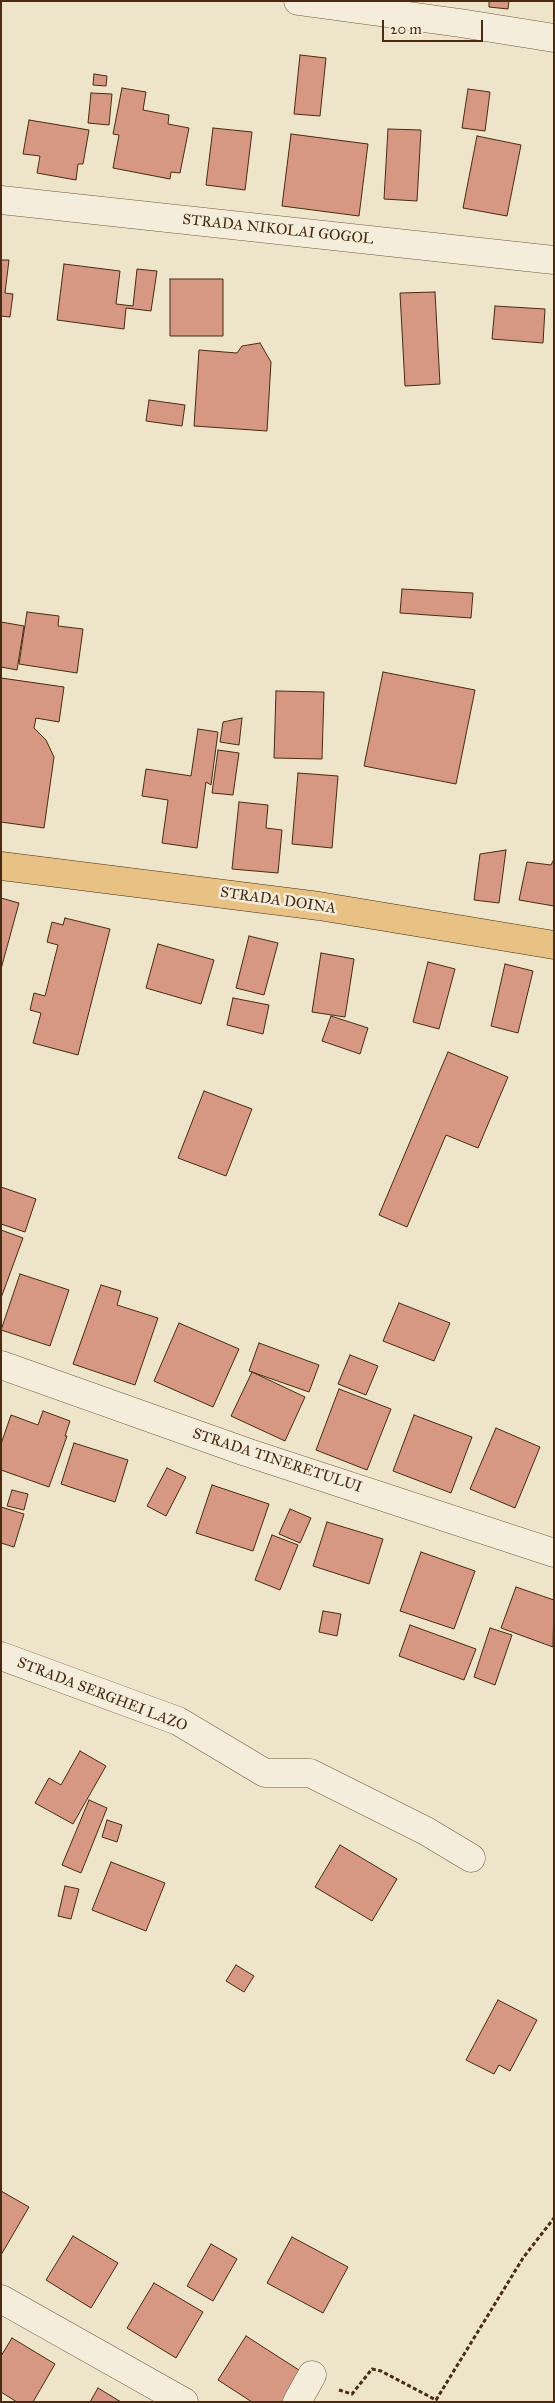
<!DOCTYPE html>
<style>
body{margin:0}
#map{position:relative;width:555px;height:2403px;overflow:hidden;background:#eee4c9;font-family:"IM FELL Great Primer",serif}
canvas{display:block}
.frame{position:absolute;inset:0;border:2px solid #482b11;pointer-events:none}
.scale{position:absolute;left:382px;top:20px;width:101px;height:22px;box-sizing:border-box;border:2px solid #482b11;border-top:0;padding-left:6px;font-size:15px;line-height:18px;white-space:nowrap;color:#482b11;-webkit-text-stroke:4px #f4eddc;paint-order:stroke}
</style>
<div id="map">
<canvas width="555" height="2403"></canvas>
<div class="frame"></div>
<div class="scale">20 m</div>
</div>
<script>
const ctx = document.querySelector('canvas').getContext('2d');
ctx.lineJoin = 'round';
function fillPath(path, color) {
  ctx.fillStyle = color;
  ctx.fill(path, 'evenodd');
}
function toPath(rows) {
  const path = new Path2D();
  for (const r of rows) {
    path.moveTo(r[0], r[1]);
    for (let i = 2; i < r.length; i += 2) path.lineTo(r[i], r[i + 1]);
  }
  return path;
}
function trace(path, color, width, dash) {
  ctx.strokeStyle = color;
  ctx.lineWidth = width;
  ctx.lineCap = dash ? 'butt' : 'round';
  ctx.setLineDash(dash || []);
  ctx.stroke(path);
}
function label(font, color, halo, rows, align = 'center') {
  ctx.font = font + ' "IM FELL Great Primer",serif';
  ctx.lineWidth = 5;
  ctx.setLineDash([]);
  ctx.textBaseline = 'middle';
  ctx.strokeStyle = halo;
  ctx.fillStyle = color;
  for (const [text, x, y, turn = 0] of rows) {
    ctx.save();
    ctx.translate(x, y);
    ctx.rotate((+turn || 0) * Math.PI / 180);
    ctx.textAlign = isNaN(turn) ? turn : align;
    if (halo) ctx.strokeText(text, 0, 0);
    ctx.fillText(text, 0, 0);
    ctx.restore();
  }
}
const building = toPath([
 [489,1,509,1,508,9,489,7,489,1],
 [300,55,326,58,320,116,294,114,300,55],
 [94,74,107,76,106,86,93,85,94,74],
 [122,88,146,92,143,110,169,115,168,124,189,128,180,173,171,172,170,179,113,168,119,135,113,134,122,88],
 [468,89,490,92,485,131,462,128,468,89],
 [91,93,112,94,109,125,88,123,91,93],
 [29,120,89,130,83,164,78,164,76,180,37,173,40,156,23,154,29,120],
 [213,128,252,132,245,190,206,185,213,128],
 [388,129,421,130,417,201,384,199,388,129],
 [291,134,368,144,359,216,282,206,291,134],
 [477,136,521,145,507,216,463,208,477,136],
 [1,260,9,260,5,293,13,294,10,317,1,316,1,260],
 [64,264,120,271,116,304,133,306,137,269,157,271,151,311,126,308,124,329,57,320,64,264],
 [170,279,223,279,223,336,170,336,170,279],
 [435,292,440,384,405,386,400,293,435,292],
 [495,306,545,309,543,343,492,339,495,306],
 [260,343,271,362,267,431,194,426,199,350,237,353,242,346,260,343],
 [149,400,185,405,182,426,146,421,149,400],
 [402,589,473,593,471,618,400,613,402,589],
 [27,612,59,616,58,626,83,629,77,673,19,664,27,612],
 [1,622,24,626,17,670,1,667,1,622],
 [383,672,475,690,456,784,364,766,383,672],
 [1,678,64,687,59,722,36,718,34,728,46,740,54,757,44,828,1,822,1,678],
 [276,691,324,692,322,759,274,758,276,691],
 [242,718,239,745,220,742,223,722,242,718],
 [198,729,218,732,211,785,206,782,197,848,162,843,168,800,142,796,146,769,191,776,198,729],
 [218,750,239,753,233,795,212,793,218,750],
 [298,773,338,776,332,848,292,844,298,773],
 [239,802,268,805,266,828,282,830,278,873,232,869,239,802],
 [506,850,499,903,474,900,480,854,506,850],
 [554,859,554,906,519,900,527,862,551,865,554,859],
 [1,898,19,903,1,969,1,898],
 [65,918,110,929,78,1055,33,1043,41,1013,30,1010,34,993,45,996,58,945,47,942,52,922,63,925,65,918],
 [249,936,278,943,264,995,236,988,249,936],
 [158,944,214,960,201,1004,146,988,158,944],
 [321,953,354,959,345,1017,312,1012,321,953],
 [428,962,455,969,439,1029,413,1022,428,962],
 [505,964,533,971,518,1033,491,1026,505,964],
 [233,998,269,1005,263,1034,227,1025,233,998],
 [331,1016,368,1028,360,1054,322,1041,331,1016],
 [448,1052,508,1077,478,1148,446,1135,407,1227,379,1215,448,1052],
 [204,1091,252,1109,226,1176,178,1158,204,1091],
 [1,1187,36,1199,25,1232,1,1224,1,1187],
 [1,1230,23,1238,1,1298,1,1230],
 [20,1274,69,1290,50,1346,1,1330,20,1274],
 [101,1285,121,1291,117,1305,158,1318,135,1385,73,1364,101,1285],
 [399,1303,450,1323,434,1361,383,1341,399,1303],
 [179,1323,239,1349,213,1407,154,1381,179,1323],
 [259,1343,319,1365,309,1392,249,1371,259,1343],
 [350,1355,378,1366,366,1395,338,1384,350,1355],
 [252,1372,305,1397,285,1441,231,1416,252,1372],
 [339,1389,391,1409,367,1470,316,1450,339,1389],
 [43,1411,70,1421,65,1436,67,1436,49,1487,1,1470,1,1444,11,1415,38,1425,43,1411],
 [414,1415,472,1437,451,1493,393,1471,414,1415],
 [496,1428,540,1447,515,1508,470,1489,496,1428],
 [74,1443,128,1460,115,1502,61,1484,74,1443],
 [167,1468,186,1477,166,1516,147,1506,167,1468],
 [212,1485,269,1504,253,1551,196,1533,212,1485],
 [12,1490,28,1494,24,1510,7,1506,12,1490],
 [1,1507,24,1514,14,1547,1,1543,1,1507],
 [290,1509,311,1518,300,1543,279,1534,290,1509],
 [327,1522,383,1539,369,1584,313,1566,327,1522],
 [272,1535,298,1545,280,1590,255,1580,272,1535],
 [421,1552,475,1571,454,1629,400,1611,421,1552],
 [516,1587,554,1600,553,1647,501,1628,516,1587],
 [323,1611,341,1614,337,1636,319,1632,323,1611],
 [410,1625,476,1649,464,1680,399,1656,410,1625],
 [490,1628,512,1635,495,1685,474,1677,490,1628],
 [80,1751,106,1766,73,1824,35,1803,49,1778,61,1785,80,1751],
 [89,1800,107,1808,81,1873,62,1865,89,1800],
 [107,1820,122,1825,117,1842,102,1837,107,1820],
 [340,1845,397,1879,372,1921,315,1887,340,1845],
 [111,1862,165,1883,146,1931,92,1910,111,1862],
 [65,1886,79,1889,71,1919,58,1916,65,1886],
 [236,1965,254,1976,244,1992,226,1981,236,1965],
 [498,2000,537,2020,510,2071,499,2065,494,2074,466,2060,498,2000],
 [1,2191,29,2207,1,2255,1,2191],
 [73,2236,118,2263,91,2308,46,2280,73,2236],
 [292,2237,348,2267,323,2313,267,2283,292,2237],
 [211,2244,237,2259,213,2301,187,2286,211,2244],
 [154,2283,203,2312,176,2358,127,2328,154,2283],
 [246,2336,302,2372,283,2402,252,2402,218,2380,246,2336],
 [12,2338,55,2364,33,2402,17,2402,1,2392,1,2356,12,2338],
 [98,2388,121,2402,90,2402,98,2388]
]);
fillPath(building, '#d69882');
trace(building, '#482b11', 1);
const minor = toPath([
 [298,1,460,23,554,38],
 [1,200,554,260],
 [1,1365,246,1452,554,1553],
 [1,1656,178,1721,265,1773,310,1773,426,1831,471,1858],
 [1,2299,184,2402],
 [297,2402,312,2375]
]);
const major = toPath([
 [1,866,319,906,554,945]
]);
trace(minor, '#72593f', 29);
trace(major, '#482b11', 29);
trace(toPath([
 [339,2390,352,2394,372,2369,381,2371,436,2400,523,2258,554,2218]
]), '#482b11', 3, [4, 2.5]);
trace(minor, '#f4eddc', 28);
trace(major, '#e7c284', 28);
label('15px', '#482b11', '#f4eddc', [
 ["STRADA NIKOLAI GOGOL",278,230,6],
 ["STRADA DOINA",278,901,8],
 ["STRADA TINERETULUI",277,1461,18],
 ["STRADA SERGHEI LAZO",102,1695,21]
]);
</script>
